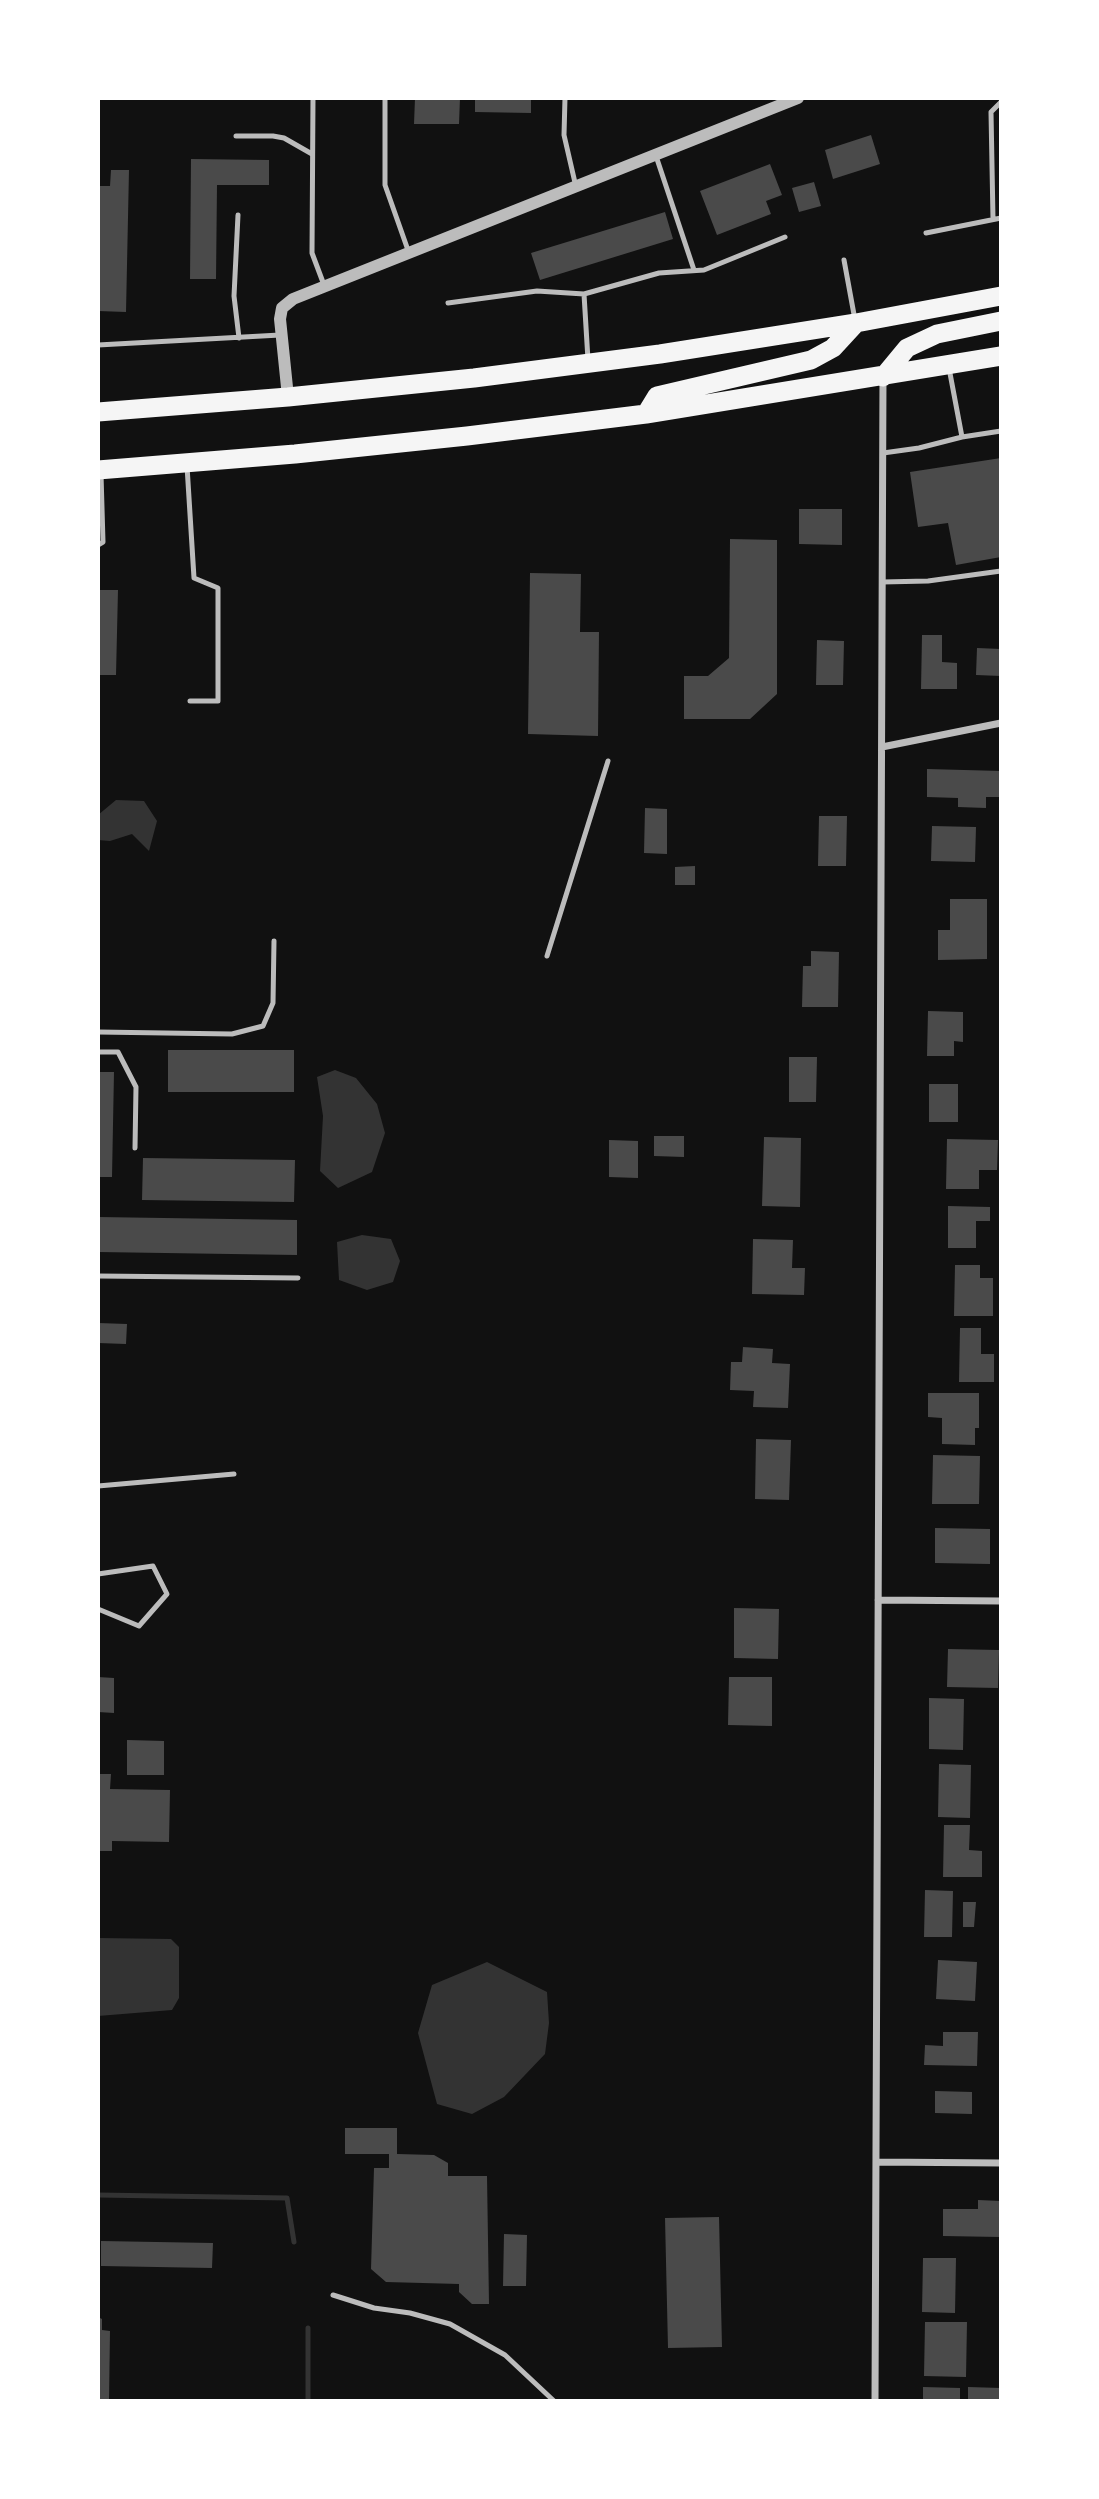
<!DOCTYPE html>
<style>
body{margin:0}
#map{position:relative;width:1099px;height:2499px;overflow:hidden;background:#111;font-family:Helvetica,sans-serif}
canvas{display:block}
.frame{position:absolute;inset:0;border:100px solid #fff;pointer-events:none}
</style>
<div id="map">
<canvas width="1099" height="2499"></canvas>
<div class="frame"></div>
</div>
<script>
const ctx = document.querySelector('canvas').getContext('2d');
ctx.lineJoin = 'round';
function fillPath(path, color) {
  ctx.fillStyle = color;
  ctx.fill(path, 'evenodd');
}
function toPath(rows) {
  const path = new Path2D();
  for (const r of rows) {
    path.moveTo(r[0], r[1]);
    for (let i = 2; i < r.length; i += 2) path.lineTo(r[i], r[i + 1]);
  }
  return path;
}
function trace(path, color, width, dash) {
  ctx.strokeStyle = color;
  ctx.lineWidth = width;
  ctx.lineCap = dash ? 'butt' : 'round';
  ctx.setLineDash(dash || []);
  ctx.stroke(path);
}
fillPath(toPath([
 [116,800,144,801,157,821,149,851,132,834,110,841,98,840,98,815],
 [335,1070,356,1078,377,1104,385,1133,372,1172,338,1188,320,1171,323,1116,317,1077],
 [362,1235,391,1239,400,1261,393,1282,367,1290,339,1280,337,1242],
 [98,1938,171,1939,179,1947,179,1998,172,2010,98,2016],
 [487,1962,547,1992,549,2023,545,2054,504,2097,472,2114,437,2104,418,2033,432,1985]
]), '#333');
trace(toPath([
 [98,2195,287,2198,294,2242],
 [308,2328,308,2401]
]), '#333', 5);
fillPath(toPath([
 [415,98,460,98,459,124,414,124],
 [475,98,531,98,531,113,475,112],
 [871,135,880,164,833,179,825,150],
 [191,159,269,160,269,185,217,185,216,279,190,279],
 [770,164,782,195,766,201,771,214,717,235,700,191],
 [111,170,129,170,126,312,98,311,98,186,110,186],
 [814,182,821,206,799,212,792,188],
 [665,212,673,239,540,280,531,253],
 [1001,458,1001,557,956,565,948,523,918,527,910,472],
 [799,509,842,509,842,545,799,544],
 [730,539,777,540,777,694,750,719,684,719,684,676,708,676,729,658],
 [530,573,581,574,580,632,599,632,598,736,528,734],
 [98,590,118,590,116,675,98,675],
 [922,635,942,635,942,662,957,663,957,689,921,689],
 [817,640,844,641,843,685,816,685],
 [977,648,1001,649,1001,676,976,675],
 [927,769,1001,771,1001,797,986,797,986,808,958,807,958,798,927,797],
 [645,808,667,809,667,854,644,853],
 [819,816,847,816,846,866,818,866],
 [932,826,976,827,975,862,931,861],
 [695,866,695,885,675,885,675,867],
 [950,899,987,899,987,959,938,960,938,930,950,930],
 [811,951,839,952,838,1007,802,1007,803,966,811,966],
 [928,1011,963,1012,963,1042,954,1041,954,1056,927,1056],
 [168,1050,294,1050,294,1092,168,1092],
 [789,1057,817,1057,816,1102,789,1102],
 [98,1072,114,1072,112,1177,98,1177],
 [929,1084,958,1084,958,1122,929,1122],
 [654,1136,684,1136,684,1157,654,1156],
 [764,1137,801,1138,800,1207,762,1206],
 [947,1139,998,1140,997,1170,979,1170,979,1189,946,1189],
 [609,1140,638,1141,638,1178,609,1177],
 [143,1158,295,1160,294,1202,142,1200],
 [948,1206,990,1207,990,1221,976,1221,976,1248,948,1248],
 [98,1217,297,1220,297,1255,98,1252],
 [753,1239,793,1240,792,1268,805,1268,804,1295,752,1294],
 [955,1265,980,1265,980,1278,993,1278,993,1316,954,1316],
 [98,1323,127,1324,126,1344,98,1343],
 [960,1328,981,1328,981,1354,994,1354,994,1382,959,1382],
 [743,1347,773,1349,772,1363,790,1364,788,1408,753,1407,754,1391,730,1390,731,1362,742,1362],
 [928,1393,979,1393,979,1428,975,1428,975,1445,942,1444,942,1418,928,1417],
 [756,1439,791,1440,789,1500,755,1499],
 [933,1455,980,1456,979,1504,932,1504],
 [935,1528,990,1529,990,1564,935,1563],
 [734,1608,779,1609,778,1659,734,1658],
 [948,1649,999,1650,998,1688,947,1687],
 [98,1677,114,1678,114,1713,98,1712],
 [729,1677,772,1677,772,1726,728,1725],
 [929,1698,964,1699,963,1750,929,1749],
 [127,1740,164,1741,164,1775,127,1775],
 [939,1764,971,1765,970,1818,938,1817],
 [98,1774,111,1774,110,1789,170,1790,169,1842,112,1841,112,1851,98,1851],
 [944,1825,970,1825,969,1850,982,1851,982,1877,943,1877],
 [925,1890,953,1891,952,1937,924,1937],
 [963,1902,976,1902,974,1927,963,1927],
 [938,1960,977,1962,975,2001,936,1999],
 [943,2032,978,2032,977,2066,924,2065,925,2045,943,2046],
 [935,2091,972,2092,972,2114,935,2113],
 [345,2128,397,2128,397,2154,434,2155,448,2163,448,2176,487,2176,489,2304,472,2304,459,2292,459,2284,386,2282,371,2269,374,2168,389,2168,389,2154,345,2154],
 [978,2200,1001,2201,1000,2237,943,2236,943,2209,978,2209],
 [719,2217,722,2347,668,2348,665,2218],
 [504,2234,527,2235,526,2286,503,2286],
 [101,2241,213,2243,212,2268,101,2266],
 [923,2258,956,2258,955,2313,922,2312],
 [98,2317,102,2319,102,2330,110,2331,109,2401,98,2401],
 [925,2322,967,2322,966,2377,924,2376],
 [923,2387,960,2388,960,2401,923,2401],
 [968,2387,1001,2388,1001,2401,968,2401]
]), '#4a4a4a');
trace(toPath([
 [313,98,312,253,324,285],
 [385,98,385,185,409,253],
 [565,98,564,135,576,187],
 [236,136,273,136,284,138,312,154],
 [656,156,694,270],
 [238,215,234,296,239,338],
 [993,219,991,112,1001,102],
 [926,233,1001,218],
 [844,260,855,320],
 [448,303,537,291,584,294],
 [98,345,280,335],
 [588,360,584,294,659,273,704,270,785,237],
 [949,368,962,437],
 [883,453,919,448,962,437,1001,431],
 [187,466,194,578,218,588,218,701,190,701],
 [98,545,103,542,101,474],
 [882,582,928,581,1001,571],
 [547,956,608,761],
 [98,1032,232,1034,263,1026,273,1003,274,941],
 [98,1052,118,1052,136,1087,135,1148],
 [98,1276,298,1278],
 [98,1486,234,1474],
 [98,1574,153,1566,167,1594,139,1626,98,1609],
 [333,2295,374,2308,410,2313,450,2324,505,2355,554,2401]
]), '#bcbcbc', 5);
trace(toPath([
 [882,747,1001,723],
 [878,1600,1001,1601],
 [876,2162,1001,2163],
 [875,2401,883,377]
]), '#bcbcbc', 7);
trace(toPath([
 [288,397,280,319,282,308,293,299,798,98]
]), '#bcbcbc', 12);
trace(toPath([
 [883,377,907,348,937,334,1001,321],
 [98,412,288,397,474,378,660,354,856,323,1001,296],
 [646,414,657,396,811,360,833,348,856,323],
 [98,470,295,454,467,436,646,414,1001,356]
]), '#f5f5f5', 19);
</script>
